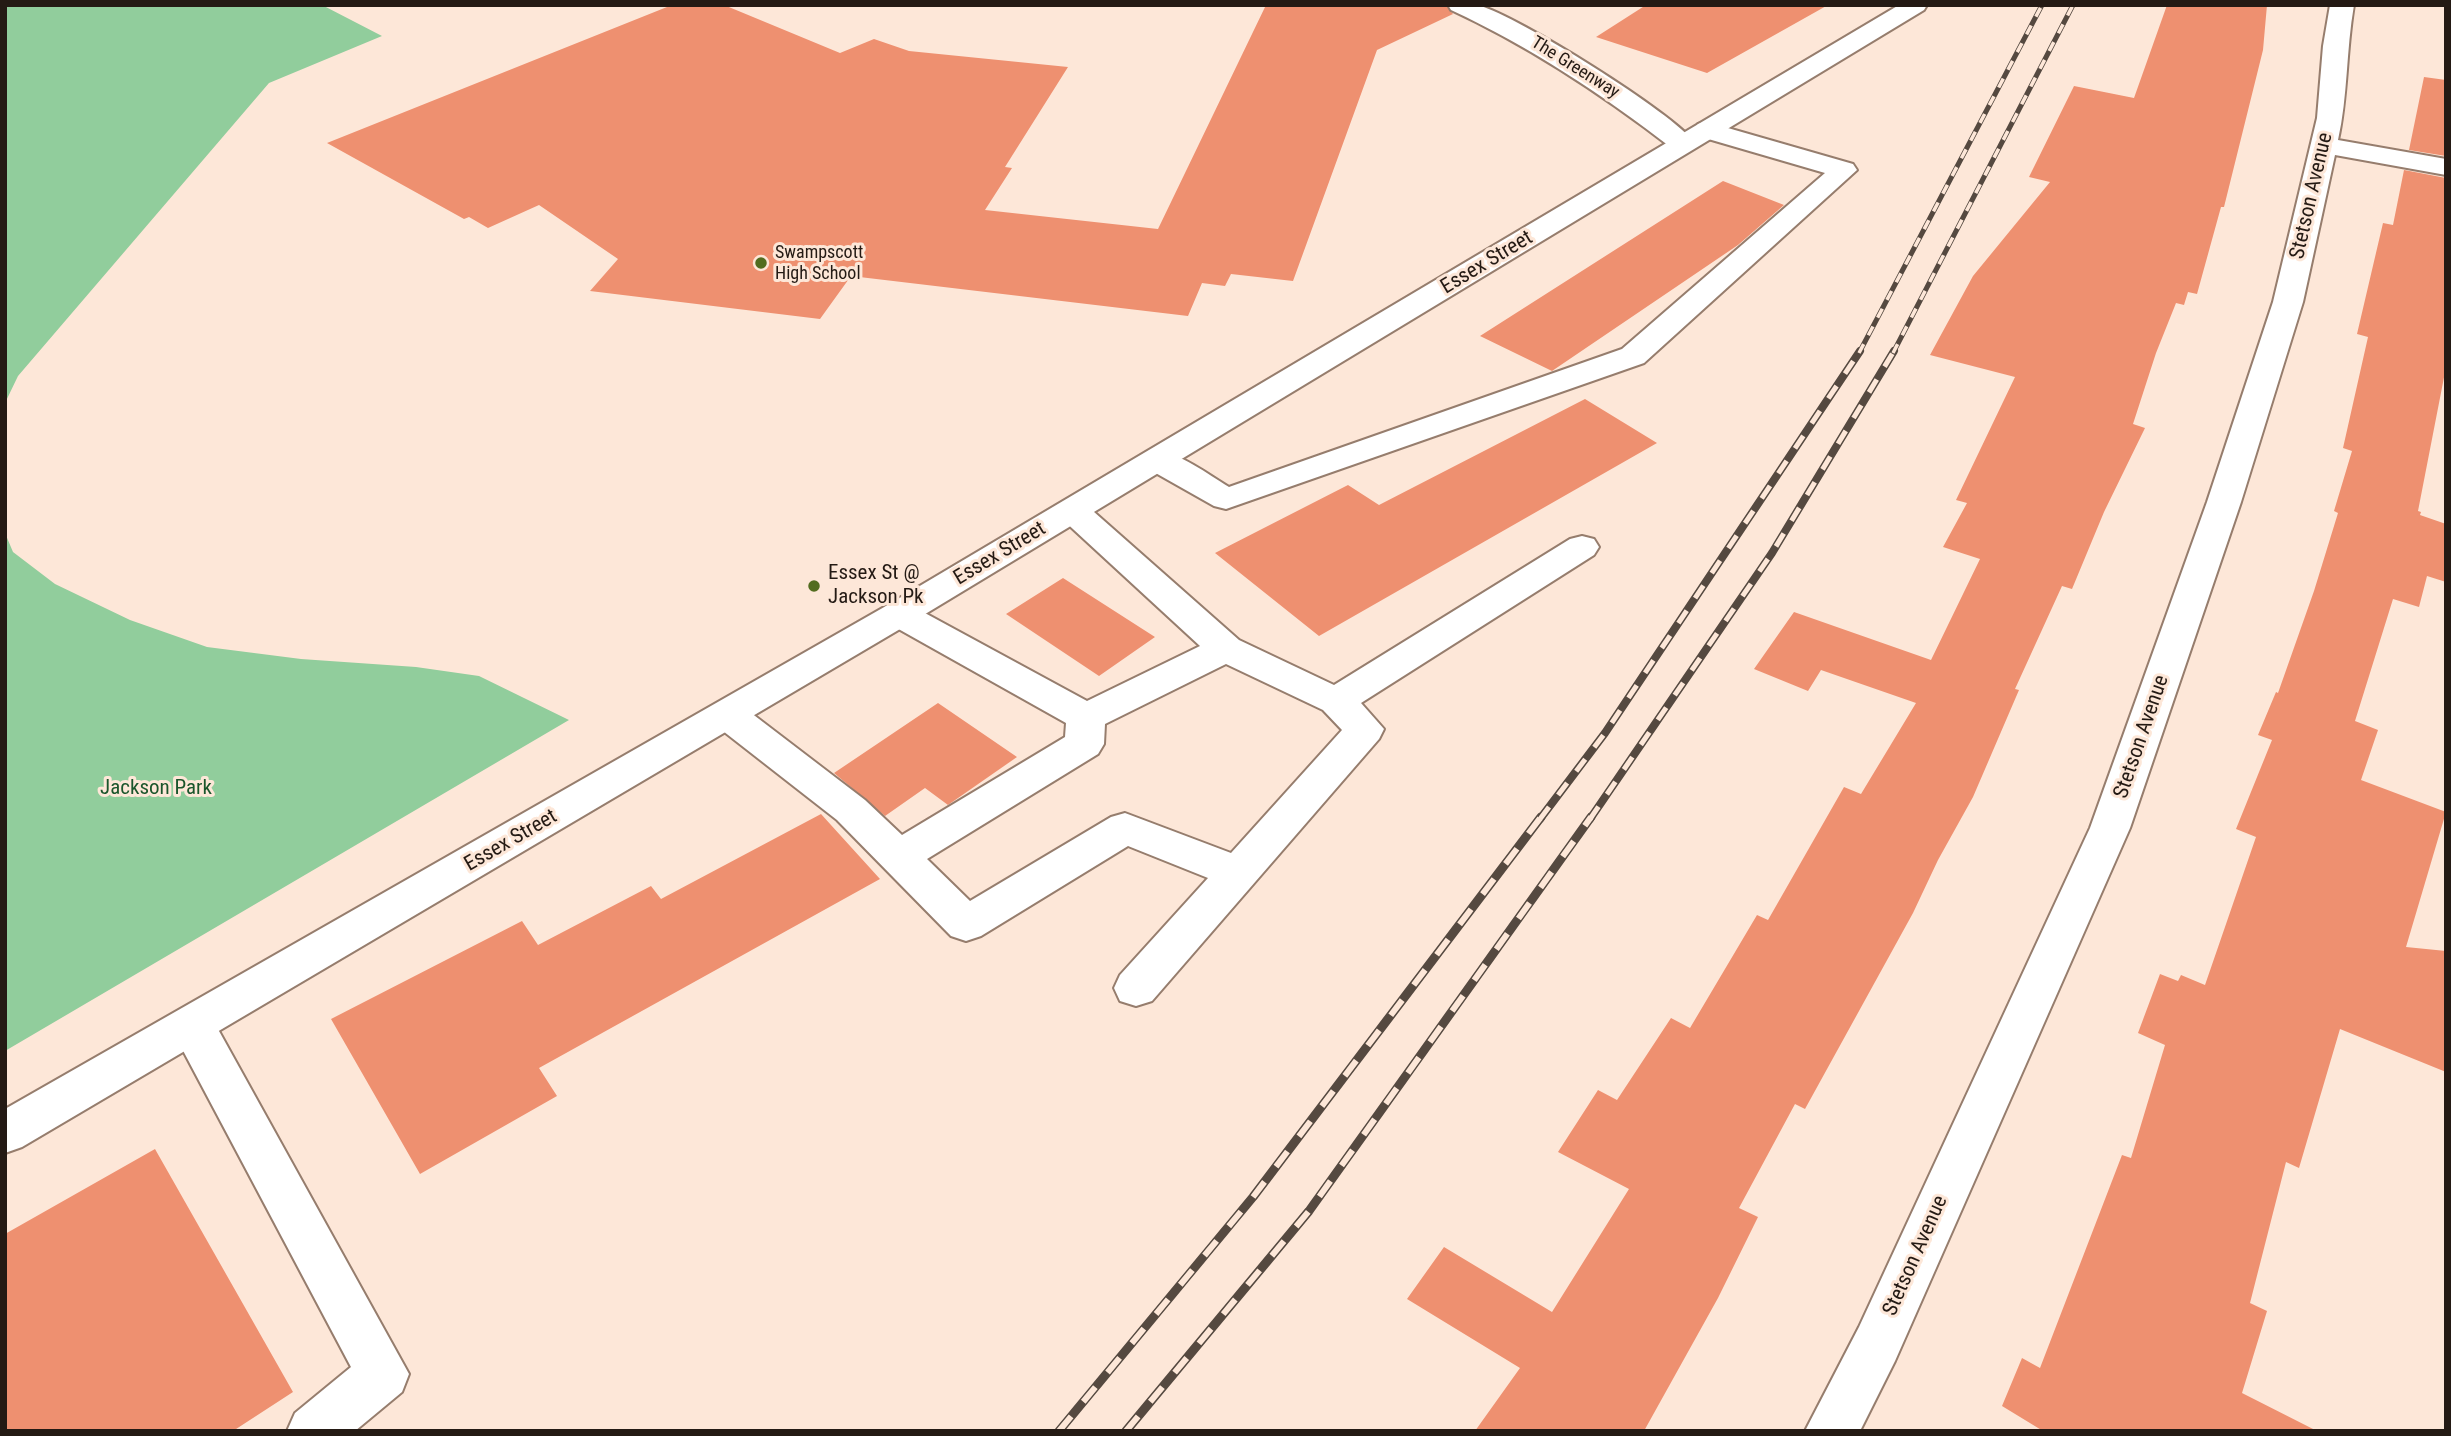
<!DOCTYPE html>
<html>
<head>
<meta charset="utf-8">
<style>
	body { margin:0 }
	#map { position:relative; width:2451px; height:1436px; overflow:hidden; background:#fde7d8; font-family:"Roboto Condensed",sans-serif }
	canvas { display:block }
	.frame { position:absolute; inset:0; border:7px solid #241a14; pointer-events:none }
</style>
</head>
<body>
<div id="map">
<canvas width="2451" height="1436"></canvas>
<div class="frame"></div>
</div>
<script>
const context = document.querySelector('canvas').getContext('2d');
context.lineJoin = 'round';
function paint(path, color) {
  context.fillStyle = color;
  context.fill(path, 'evenodd');
}
function strokePath(path, color, width, dash) {
  context.strokeStyle = color;
  context.lineWidth = width;
  context.lineCap = dash ? 'butt' : 'round';
  context.setLineDash(dash || []);
  context.stroke(path);
}
function label(font, color, halo, rows, align = 'center') {
  context.font = font + ' "Roboto Condensed",sans-serif';
  context.lineWidth = 6;
  context.setLineDash([]);
  context.textBaseline = 'middle';
  context.strokeStyle = halo;
  context.fillStyle = color;
  for (const [text, x, y, turn = 0] of rows) {
    context.save();
    context.translate(x, y);
    context.rotate((+turn || 0) * Math.PI / 180);
    context.textAlign = isNaN(turn) ? turn : align;
    if (halo) context.strokeText(text, 0, 0);
    context.fillText(text, 0, 0);
    context.restore();
  }
}
paint(new Path2D(`
	M 5,5 L 322,5 L 382,36 L 269,83 L 18,376 L 5,403 Z
	M 5,533 L 13,552 L 55,584 L 130,620 L 207,647 L 301,659 L 416,667 L 479,676 L 569,720 L 5,1051 Z`), '#91cd9c');
paint(new Path2D(`
	M 672,5 L 724,5 L 840,53 L 874,39 L 909,51 L 1068,67 L 1005,167 L 1012,168 L 985,210 L 1158,229 L 1266,5 L 1446,5 L 1453,14 L 1377,50 L 1293,281 L 1231,274 L 1225,286 L 1202,283 L 1188,316 L 851,276 L 820,319 L 590,291 L 618,259 L 539,205 L 488,228 L 469,217 L 464,219 L 327,143 Z
	M 1646,5 L 1828,5 L 1707,73 L 1596,37 Z
	M 2167,5 L 2267,5 L 2263,50 L 2224,207 L 2221,207 L 2197,294 L 2188,292 L 2184,305 L 2176,303 L 2156,353 L 2133,424 L 2145,428 L 2104,512 L 2072,589 L 2062,586 L 2015,689 L 2019,690 L 1973,797 L 1938,860 L 1913,913 L 1805,1109 L 1795,1104 L 1739,1208 L 1758,1217 L 1718,1298 L 1644,1431 L 1475,1431 L 1520,1368 L 1407,1299 L 1444,1247 L 1552,1312 L 1629,1189 L 1558,1152 L 1598,1090 L 1617,1100 L 1671,1018 L 1690,1028 L 1757,915 L 1768,920 L 1844,787 L 1861,794 L 1916,703 L 1821,670 L 1808,691 L 1754,669 L 1794,612 L 1931,660 L 1980,559 L 1943,547 L 1967,503 L 1956,500 L 2015,377 L 1930,355 L 1973,276 L 2050,182 L 2029,177 L 2074,86 L 2134,98 Z
	M 2424,77 L 2446,80 L 2446,156 L 2409,150 Z
	M 2404,170 L 2446,178 L 2446,367 L 2418,511 L 2421,512 L 2420,515 L 2446,524 L 2446,582 L 2427,576 L 2419,607 L 2393,599 L 2355,721 L 2378,730 L 2361,780 L 2446,812 L 2406,947 L 2446,951 L 2446,1072 L 2340,1029 L 2299,1168 L 2286,1162 L 2250,1303 L 2267,1311 L 2242,1393 L 2317,1431 L 2043,1431 L 2002,1406 L 2022,1358 L 2040,1368 L 2122,1155 L 2131,1158 L 2165,1045 L 2138,1033 L 2160,974 L 2178,981 L 2181,975 L 2205,985 L 2256,837 L 2236,829 L 2272,740 L 2258,735 L 2276,692 L 2278,693 L 2314,591 L 2338,513 L 2334,511 L 2352,451 L 2343,448 L 2368,337 L 2357,334 L 2383,223 L 2393,225 Z
	M 1723,181 L 1784,205 L 1738,245 L 1552,371 L 1480,336 Z
	M 1585,399 L 1657,443 L 1319,636 L 1215,553 L 1348,485 L 1379,505 Z
	M 1063,578 L 1155,637 L 1099,676 L 1006,614 Z
	M 938,703 L 1017,757 L 948,805 L 925,788 L 885,816 L 834,773 Z
	M 821,814 L 880,879 L 539,1068 L 557,1096 L 420,1174 L 331,1019 L 522,921 L 538,945 L 651,886 L 661,899 Z
	M 155,1149 L 293,1392 L 233,1431 L 5,1431 L 5,1234 Z`), '#ee9070');
const minor = new Path2D(`
	M 1448,5 C 1457,5 1470,3 1480,6 C 1516,15 1675,114 1695,143 L 1691,149 L 1682,151 L 1673,149 C 1603,95 1531,47 1451,10 Z
	M 2330,5 L 2354,5 C 2346,50 2348,96 2338,140 L 2446,159 L 2446,175 L 2335,155 L 2303,302 L 2241,502 L 2130,828 L 1895,1361 L 1860,1431 L 1805,1431 L 1859,1327 L 2090,828 L 2207,502 L 2273,302 L 2317,118 L 2323,46 Z
	M 1707,122 L 1853,164 L 1857,170 L 1644,363 L 1226,509 L 1214,506 L 1145,467 L 1141,460 L 1145,453 C 1173,446 1205,473 1229,487 L 1622,349 L 1825,173 L 1698,136 L 1694,130 L 1698,124 Z
	M 1073,501 L 1085,504 L 1239,640 L 1334,685 L 1570,539 L 1582,536 L 1594,539 L 1599,547 L 1594,555 L 1361,703 L 1384,729 L 1379,739 L 1152,1001 L 1136,1006 L 1120,1001 L 1114,988 L 1120,975 L 1208,878 L 1128,846 L 981,936 L 966,941 L 951,936 L 837,820 L 714,724 L 709,715 L 714,706 L 728,702 L 742,706 L 865,800 L 902,835 L 1065,737 L 1066,723 L 886,622 L 881,614 L 886,606 L 899,602 L 912,606 L 1087,701 L 1200,646 L 1061,518 L 1056,511 L 1061,504 ZM 1226,664 L 1323,710 L 1342,730 L 1231,853 L 1125,813 L 1111,817 L 970,901 L 927,859 L 1098,754 L 1104,744 L 1105,724 Z
	M 193,1008 L 209,1013 L 409,1374 L 402,1392 L 355,1431 L 287,1431 L 295,1413 L 351,1367 L 170,1026 L 177,1013 Z`);
const major = new Path2D(`
	M 1899,5 L 1927,5 L 1924,10 L 912,622 L 22,1147 L 5,1153 L 5,1109 L 886,606 Z`);
strokePath(minor, '#967d6d', 4);
strokePath(major, '#967d6d', 4);
paint(minor, '#fff');
paint(major, '#fff');
const railFar2 = new Path2D(`
	M 1859,353 L 2042,5
	M 1893,353 L 2073,5`);
const railFar1 = new Path2D(`
	M 1540,819 L 1605,733 L 1860,351
	M 1590,819 L 1772,553 L 1894,351`);
const rail = new Path2D(`
	M 1059,1431 L 1253,1197 L 1541,817
	M 1126,1431 L 1309,1211 L 1591,817`);
strokePath(railFar2, '#554940', 5);
strokePath(railFar1, '#554940', 8);
strokePath(rail, '#554940', 9);
strokePath(railFar2, '#fde7d8', 3.5, [10]);
strokePath(railFar1, '#fde7d8', 5, [15]);
strokePath(rail, '#fde7d8', 6, [19]);
for (const [x, y, r, color] of [
	[761,263,7,"#526c1f"],
	[814,586,7,"#526c1f"]
]) {
  const dot = new Path2D();
  dot.arc(x, y, r, 0, 2 * Math.PI);
  context.fillStyle = color;
  context.fill(dot);
  strokePath(dot, '#fde7d8', 2.5);
}
label('18px', '#241a14', '#fde7d8', [
	["The Greenway",1575,68,32]
]);
label('18px', '#241a14', '#fde7d8', [
	["Swampscott",775,253],
	["High School",775,274]
], 'left');
label('21px', '#241a14', '#fde7d8', [
	["Stetson Avenue",2312,196,-77],
	["Essex Street",1487,263,-31],
	["Essex Street",1000,554,-31],
	["Stetson Avenue",2142,737,-71],
	["Essex Street",511,841,-30],
	["Stetson Avenue",1916,1256,-66]
]);
label('21px', '#241a14', '#fde7d8', [
	["Essex St @",828,574],
	["Jackson Pk",828,598]
], 'left');
label('21px', '#1a552b', '#fde7d8', [
	["Jackson Park",156,789]
]);
</script>
</body>
</html>
